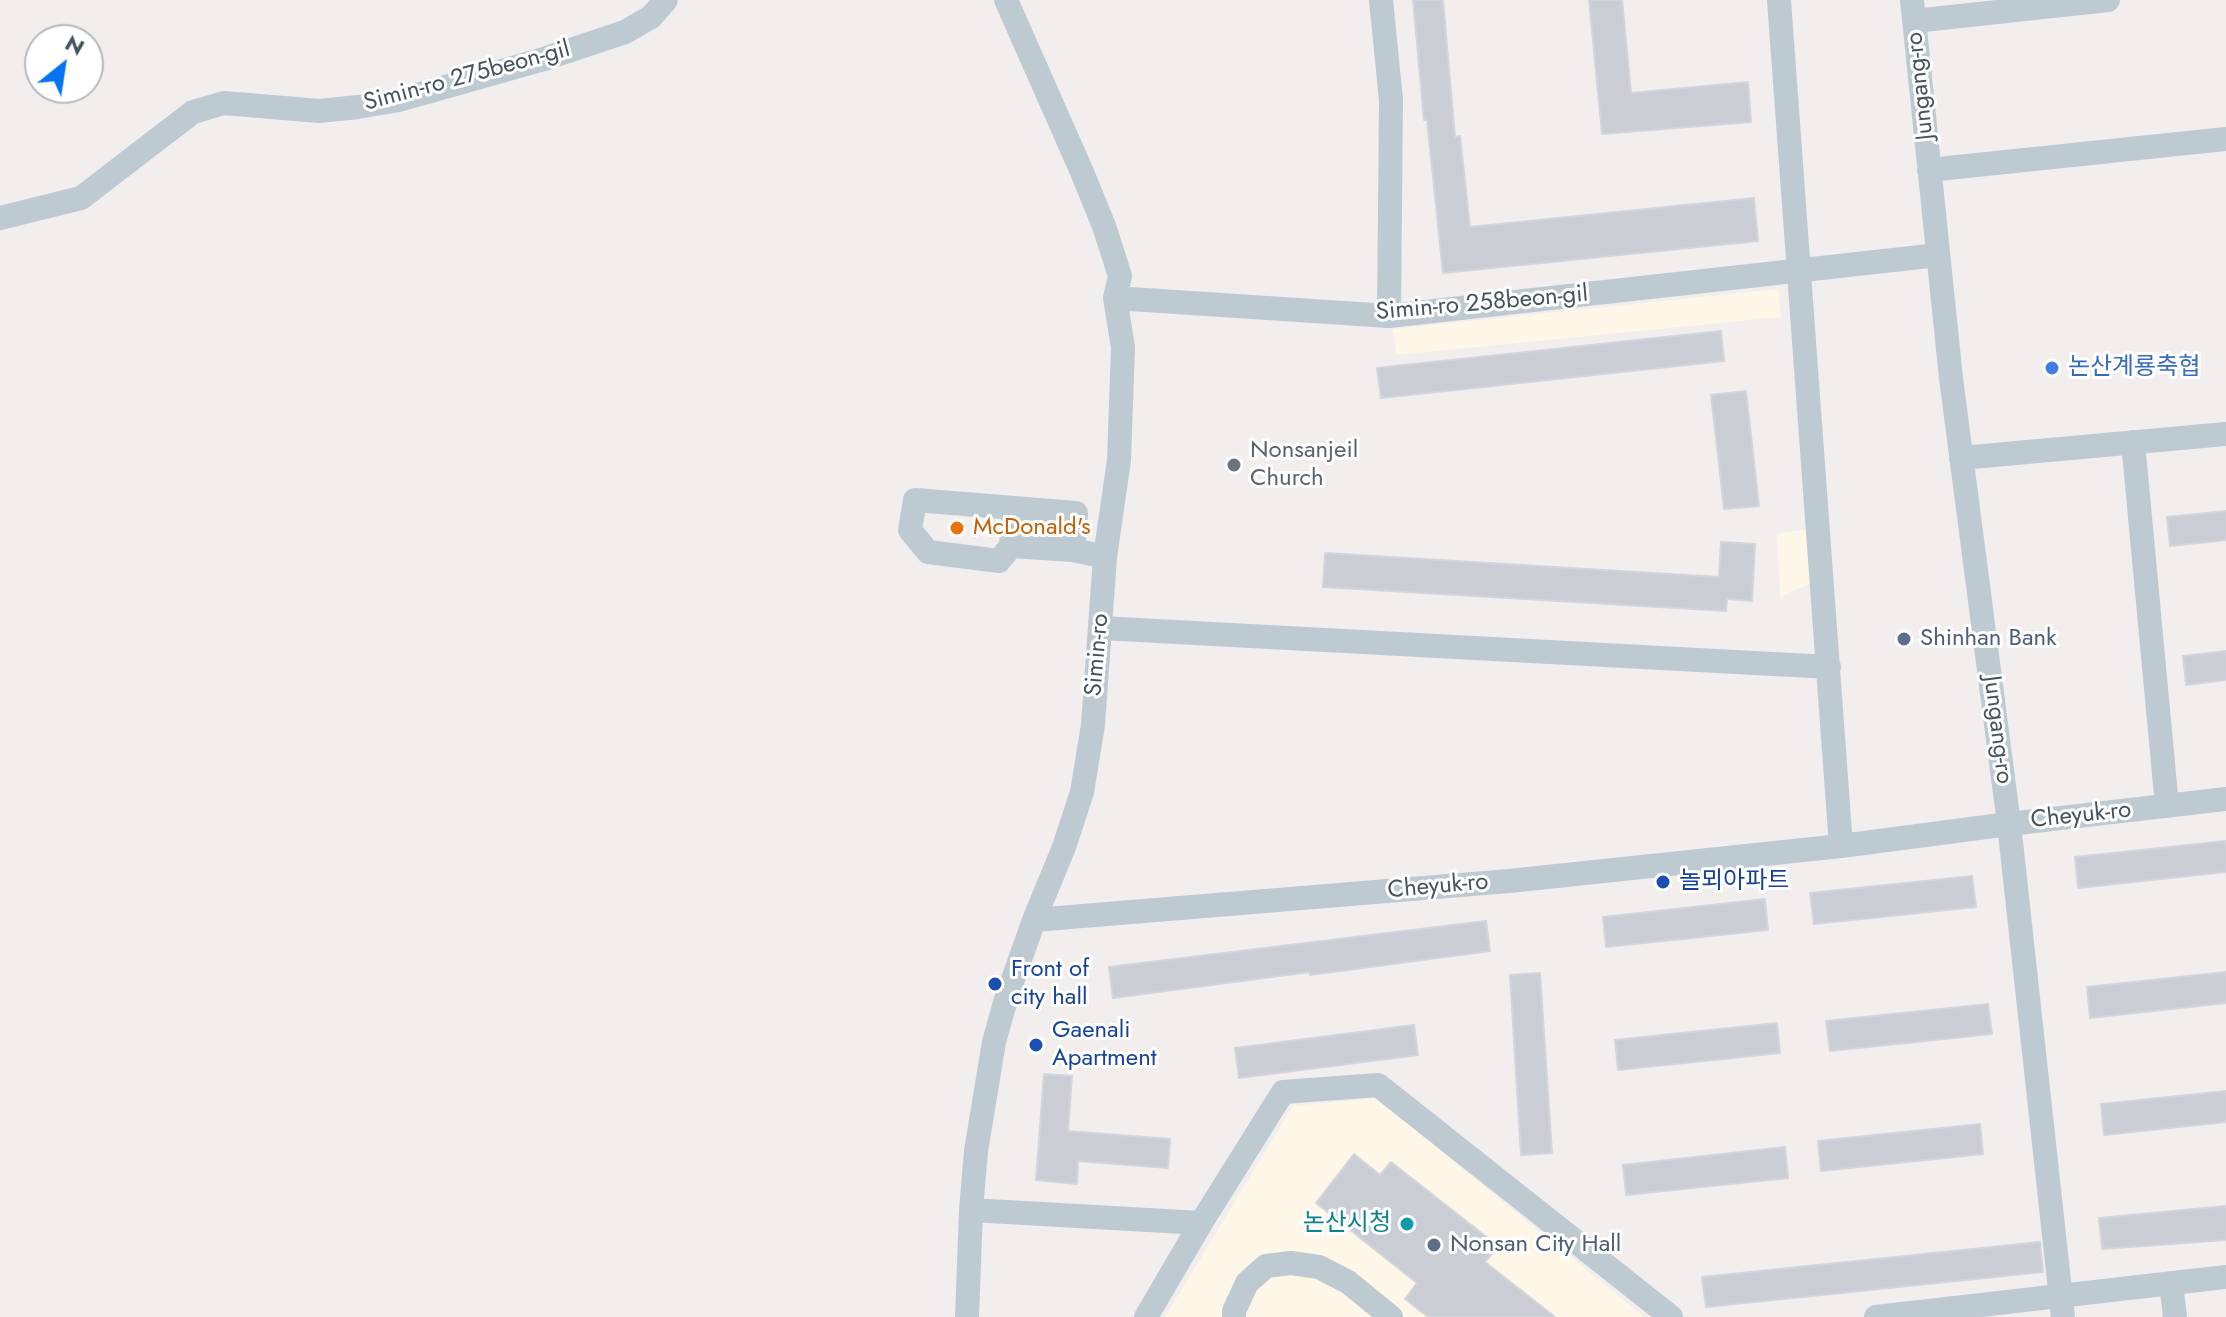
<!DOCTYPE html>
<html>
<head>
<meta charset="utf-8">
<style>
	body { margin:0 }
	#map { position:relative; width:2226px; height:1317px; overflow:hidden; background:#f2eeee; font-family:Jost,sans-serif }
	canvas { display:block }
	.north { position:absolute; left:24px; top:24px; width:80px; height:80px; box-sizing:border-box; background:#fff; border:2px solid #b5babf; border-radius:50%; rotate:30deg; font-size:22px; font-weight:700; line-height:32px; text-align:center; color:#45535e }
	.north::after { content:''; display:block; margin:auto; width:28px; height:36px; background:#0774f3; clip-path:polygon(50% 0,100% 100%,50% 72%,0 100%) }
</style>
</head>
<body>
<div id="map">
<canvas width="2226" height="1317"></canvas>
<div class="north">N</div>
</div>
<script>
const context = document.querySelector('canvas').getContext('2d');
context.lineJoin = 'round';
function paint(path, color) {
  context.fillStyle = color;
  context.fill(path, 'evenodd');
}
function strokePath(path, color, width, dash) {
  context.strokeStyle = color;
  context.lineWidth = width;
  context.lineCap = dash ? 'butt' : 'round';
  context.setLineDash(dash || []);
  context.stroke(path);
}
function label(font, color, halo, rows, align = 'center') {
  context.font = font + ' Jost,"Noto Sans KR",sans-serif';
  context.lineWidth = 6;
  context.setLineDash([]);
  context.textBaseline = 'middle';
  context.strokeStyle = halo;
  context.fillStyle = color;
  for (const [text, x, y, turn = 0] of rows) {
    context.save();
    context.translate(x, y);
    context.rotate((+turn || 0) * Math.PI / 180);
    context.textAlign = isNaN(turn) ? turn : align;
    if (halo) context.strokeText(text, 0, 0);
    context.fillText(text, 0, 0);
    context.restore();
  }
}
paint(new Path2D(`
	M 1778,289 L 1781,317 L 1396,355 L 1393,329 Z
	M 1809,529 L 1811,583 L 1780,597 L 1777,534 Z
	M 1376,1098 L 1644,1317 L 1165,1317 L 1293,1106 Z`), '#fef6e6');
const building = new Path2D(`
	M 1413,0 L 1443,0 L 1455,137 L 1460,136 L 1470,227 L 1754,198 L 1758,241 L 1443,273 L 1427,120 L 1424,120 Z
	M 1589,0 L 1622,0 L 1631,93 L 1748,82 L 1751,122 L 1602,134 Z
	M 1721,331 L 1724,361 L 1381,398 L 1377,368 Z
	M 1746,391 L 1759,506 L 1724,509 L 1711,395 Z
	M 2226,511 L 2226,540 L 2170,546 L 2167,517 Z
	M 1721,542 L 1755,544 L 1752,601 L 1727,599 L 1726,611 L 1323,587 L 1325,553 L 1719,577 Z
	M 2226,651 L 2226,680 L 2186,685 L 2183,656 Z
	M 2226,841 L 2226,872 L 2078,888 L 2075,857 Z
	M 1972,876 L 1976,907 L 1814,924 L 1810,893 Z
	M 1765,899 L 1768,930 L 1606,947 L 1603,917 Z
	M 1486,921 L 1490,951 L 1310,975 L 1310,972 L 1113,998 L 1109,967 Z
	M 2226,972 L 2226,1003 L 2090,1018 L 2087,987 Z
	M 1540,973 L 1552,1153 L 1521,1155 L 1510,975 Z
	M 1988,1004 L 1992,1034 L 1830,1051 L 1826,1021 Z
	M 1777,1023 L 1780,1053 L 1618,1070 L 1615,1040 Z
	M 1414,1025 L 1418,1055 L 1239,1078 L 1235,1048 Z
	M 1044,1074 L 1072,1076 L 1068,1131 L 1170,1139 L 1168,1168 L 1078,1161 L 1077,1184 L 1036,1180 Z
	M 2226,1091 L 2226,1122 L 2104,1135 L 2101,1104 Z
	M 1980,1124 L 1983,1154 L 1821,1171 L 1818,1141 Z
	M 1785,1147 L 1788,1178 L 1626,1195 L 1623,1165 Z
	M 1354,1154 L 1380,1175 L 1391,1162 L 1498,1246 L 1485,1262 L 1555,1317 L 1428,1317 L 1405,1299 L 1417,1283 L 1316,1203 Z
	M 2226,1206 L 2226,1240 L 2102,1249 L 2099,1218 Z
	M 2040,1242 L 2043,1272 L 1706,1307 L 1702,1277 Z`);
paint(building, '#caced4');
strokePath(building, '#d2d5db', 2);
strokePath(new Path2D(`
	M 1381,0 L 1391,100 L 1389,316
	M 1779,0 L 1841,846
	M 1912,0 L 1951,378 L 2009,824 L 2063,1317
	M 1914,21 L 2108,0
	M 1929,170 L 2226,139
	M 0,218 L 81,198 L 193,112 L 224,103 L 319,111 L 358,107 L 399,100 L 544,59 L 625,32 L 651,17 L 666,0
	M 1115,298 L 1389,316 L 1938,255
	M 2133,442 L 2167,806
	M 1961,458 L 2226,434
	M 1011,546 L 999,561 L 928,552 L 910,530 L 915,500 L 1014,508
	M 1073,550 L 1076,513 L 1014,508 L 1011,546 L 1073,550 L 1105,557
	M 1101,628 L 1829,667
	M 1034,920 L 1509,881 L 1841,846 L 2009,824 L 2226,799
	M 971,1210 L 1201,1223
	M 2171,1283 L 2175,1317
	M 967,1317 L 971,1210 L 976,1151 L 994,1042 L 1006,999 L 1034,920 L 1064,847 L 1082,792 L 1093,725 L 1105,557 L 1119,460 L 1123,347 L 1115,298 L 1120,276 L 1104,226 L 1082,172 L 1006,0
	M 1146,1317 L 1201,1223 L 1283,1092 L 1378,1085 L 1671,1317
	M 1234,1317 L 1234,1311 L 1247,1283 L 1266,1266 L 1291,1263 L 1319,1267 L 1348,1282 L 1391,1317
	M 1876,1317 L 2226,1277`), '#becad2', 24);
for (const [x, y, r, color] of [
	[2052,368,8,"#3f7fe0"],
	[1234,465,8,"#6b7280"],
	[957,528,8,"#e8710a"],
	[1904,639,8,"#5c6f8a"],
	[1663,882,8,"#1a4fb4"],
	[995,984,8,"#1a4fb4"],
	[1036,1045,8,"#1a4fb4"],
	[1407,1224,8,"#0f9aa8"],
	[1434,1245,8,"#5c6f8a"]
]) {
  const dot = new Path2D();
  dot.arc(x, y, r, 0, 2 * Math.PI);
  context.fillStyle = color;
  context.fill(dot);
  strokePath(dot, '#fff', 3);
}
label('24px', '#45535e', '#fff', [
	["Simin-ro 275beon-gil",467,77,-15],
	["Jungang-ro",1921,86,-96],
	["Simin-ro 258beon-gil",1482,304,-5],
	["Simin-ro",1098,655,-85],
	["Jungang-ro",1997,730,83],
	["Cheyuk-ro",2081,816,-6],
	["Cheyuk-ro",1438,887,-5]
]);
label('24px', '#366cbe', '#fff', [
	["논산계룡축협",2068,368]
], 'left');
label('24px', '#5b616d', '#fff', [
	["Nonsanjeil",1250,451],
	["Church",1250,479]
], 'left');
label('24px', '#c56008', '#fff', [
	["McDonald's",973,528]
], 'left');
label('24px', '#4e5e75', '#fff', [
	["Shinhan Bank",1920,639],
	["Nonsan City Hall",1450,1245]
], 'left');
label('24px', '#164399', '#fff', [
	["놀뫼아파트",1679,882],
	["Front of",1011,970],
	["city hall",1011,998],
	["Gaenali",1052,1031],
	["Apartment",1052,1059]
], 'left');
label('24px', '#0d838f', '#fff', [
	["논산시청",1391,1224]
], 'right');
</script>
</body>
</html>
